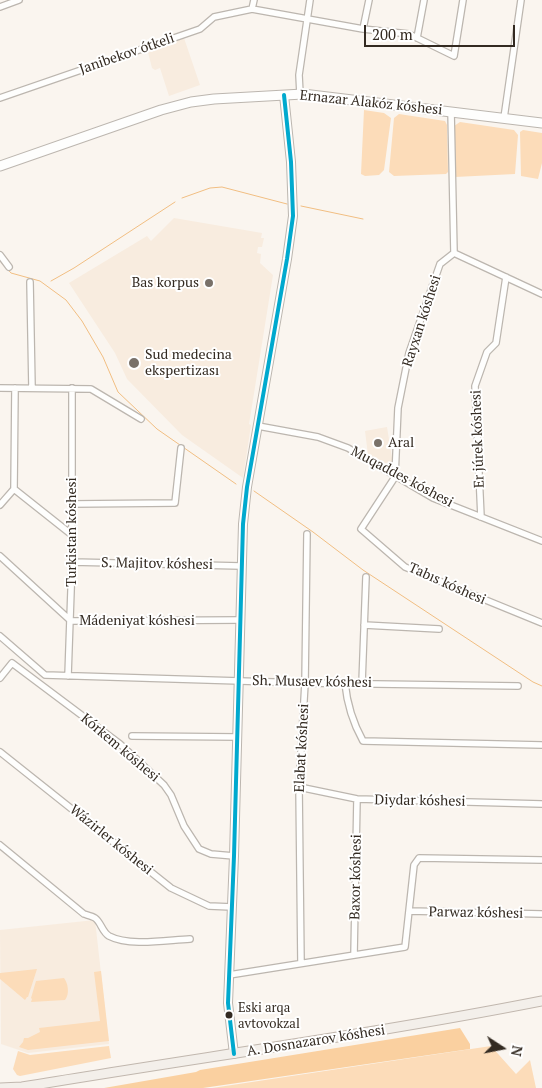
<!DOCTYPE html>
<html>
<head>
<meta charset="utf-8">
<style>
	body { margin:0 }
	#map { position:relative; width:542px; height:1088px; overflow:hidden; background:#faf5ef; font-family:"PT Serif",serif }
	canvas { display:block }
	.north { position:absolute; left:477px; top:1023px; width:50px; height:50px; -webkit-text-stroke:4px #fff; paint-order:stroke; rotate:101deg; font-size:14px; font-weight:700; line-height:20px; text-align:center; color:#332a21 }
	.north::after { content:''; display:block; margin:auto; width:18px; height:22px; background:#332a21; clip-path:polygon(50% 0,100% 100%,50% 72%,0 100%) }
	.scale { position:absolute; left:364px; top:25px; width:151px; height:22px; box-sizing:border-box; border:2px solid #332a21; border-top:0; padding-left:6px; font-size:15px; line-height:18px; white-space:nowrap; color:#332a21; -webkit-text-stroke:4px #fff; paint-order:stroke }
</style>
</head>
<body>
<div id="map">
<canvas width="542" height="1088"></canvas>
<div class="north">N</div>
<div class="scale">200 m</div>
</div>
<script>
const context = document.querySelector('canvas').getContext('2d');
context.lineJoin = 'round';
function paint(path, color) {
  context.fillStyle = color;
  context.fill(path, 'evenodd');
}
function strokePath(path, color, width, dash) {
  context.strokeStyle = color;
  context.lineWidth = width;
  context.lineCap = dash ? 'butt' : 'round';
  context.setLineDash(dash || []);
  context.stroke(path);
}
function label(font, color, halo, rows, align = 'center') {
  context.font = font + ' "PT Serif",serif';
  context.lineWidth = 4;
  context.setLineDash([]);
  context.textBaseline = 'middle';
  context.strokeStyle = halo;
  context.fillStyle = color;
  for (const [text, x, y, turn = 0] of rows) {
    context.save();
    context.translate(x, y);
    context.rotate((+turn || 0) * Math.PI / 180);
    context.textAlign = isNaN(turn) ? turn : align;
    if (halo) context.strokeText(text, 0, 0);
    context.fillText(text, 0, 0);
    context.restore();
  }
}
paint(new Path2D(`
	M 184,38 L 200,85 L 169,96 L 160,68 L 155,70 L 152,68 L 148,52 Z
	M 174,218 L 262,233 L 261,238 L 264,238 L 262,247 L 258,247 L 257,253 L 261,254 L 260,263 L 273,275 L 251,412 L 249,424 L 251,425 L 243,478 L 182,435 L 127,379 L 115,353 L 69,283 L 147,236 L 151,241 Z
	M 387,427 L 393,464 L 391,466 L 368,455 L 365,431 Z
	M 95,920 L 109,1044 L 28,1053 L 1,1044 L 0,930 Z`), '#f8ecdf');
paint(new Path2D(`
	M 364,110 L 384,113 L 391,118 L 384,170 L 379,175 L 365,176 L 361,174 Z
	M 399,114 L 445,121 L 447,125 L 448,172 L 446,174 L 394,176 L 389,172 L 394,118 Z
	M 460,122 L 514,130 L 518,135 L 515,174 L 455,177 L 454,126 Z
	M 523,130 L 542,133 L 542,163 L 538,179 L 521,176 L 520,132 Z
	M 37,969 L 28,997 L 27,997 L 25,1000 L 0,979 L 0,973 Z
	M 101,971 L 109,1041 L 28,1050 L 19,1047 L 23,1042 L 24,1038 L 28,1038 L 40,1032 L 39,1028 L 100,1021 L 94,972 Z
	M 64,978 C 68,983 70,994 65,1000 L 31,1002 L 32,999 L 31,998 L 36,981 Z
	M 109,1046 L 111,1058 L 20,1076 L 17,1075 L 13,1069 L 18,1051 L 30,1055 Z
	M 491,1046 L 516,1074 L 530,1060 L 536,1088 L 212,1088 Z`), '#fcdcb9');
paint(new Path2D(`
	M 460,1028 L 470,1044 L 470,1049 L 203,1088 L 104,1088 L 196,1072 L 200,1070 Z`), '#fad0a0');
strokePath(new Path2D(`
	M 182,198 L 210,188 L 222,187 L 287,204
	M 301,206 L 363,219
	M 0,261 L 11,273 L 40,281 L 66,300 L 82,321 L 103,357 L 118,392 L 157,429 L 236,484
	M 51,281 L 74,268 L 175,202
	M 254,491 L 313,532 L 363,570 L 533,682 L 542,686`), '#f1be82', 1);
const minor = new Path2D(`
	M 0,7 L 19,0
	M 252,9 L 254,0
	M 363,29 L 369,0
	M 417,38 L 424,0
	M 300,94 L 299,75 L 310,0
	M 0,98 L 200,29 L 214,17 L 252,9 L 363,29 L 409,34 L 454,56 L 463,0
	M 451,111 L 454,253 L 440,264 L 409,353 L 398,408 L 395,477 L 361,529 L 405,567 L 542,623
	M 504,118 L 521,0
	M 454,253 L 542,294
	M 0,255 L 9,267
	M 30,282 L 32,388
	M 0,388 L 91,389 L 141,419
	M 258,426 L 318,437 L 348,448 L 433,498 L 542,541
	M 14,489 L 72,535
	M 72,504 L 175,503 L 181,448
	M 0,505 L 14,489 L 15,388
	M 481,517 L 475,386 L 487,352 L 496,343 L 506,277
	M 0,556 L 71,621 L 240,620
	M 72,562 L 241,566
	M 364,625 L 439,629
	M 0,636 L 45,675 L 305,683 L 518,686
	M 68,676 L 72,562 L 72,388
	M 0,678 L 12,663 L 120,744 L 164,785 L 171,795 L 184,826 L 199,849 L 211,854 L 234,856
	M 345,683 C 347,704 353,723 363,741 L 542,745
	M 362,683 L 366,577
	M 132,736 L 237,737
	M 0,752 L 171,888 L 209,906 L 232,907
	M 299,787 L 357,799 L 542,804
	M 0,845 L 84,914 C 87,915 92,916 95,918 C 101,922 102,932 109,936 C 130,947 167,940 190,939
	M 409,911 L 542,914
	M 354,955 L 357,799
	M 301,963 L 299,787 L 305,683 L 307,534
	M 229,975 L 405,947 L 414,865 L 419,858 L 542,860`);
const tertiary = new Path2D(`
	M 234,1054 L 228,1003 L 234,856 L 243,524 L 247,487 L 287,259 L 293,216 L 291,162 L 284,95`);
const secondary = new Path2D(`
	M 0,166 L 161,110 L 191,102 L 214,99 L 303,94 L 542,123`);
const primary = new Path2D(`
	M 0,1088 L 22,1087 C 195,1058 369,1035 542,1001`);
strokePath(minor, '#bcb6af', 8);
strokePath(tertiary, '#bcb6af', 10);
strokePath(secondary, '#bcb6af', 11);
strokePath(primary, '#c1b7ae', 11);
strokePath(minor, '#fefefd', 5.5);
strokePath(tertiary, '#fefefd', 8);
strokePath(secondary, '#fefefd', 9);
strokePath(primary, '#f3efea', 9);
strokePath(new Path2D(`
	M 234,1054 L 228,1003 L 234,856 L 243,524 L 247,487 L 287,259 L 293,216 L 291,162 L 284,95`), '#00a9ce', 4);
for (const [x, y, r, color] of [
	[209,283,5,"#797169"],
	[134,363,6,"#797169"],
	[378,443,5,"#797169"],
	[229,1015,4.5,"#332a21"]
]) {
  const dot = new Path2D();
  dot.arc(x, y, r, 0, 2 * Math.PI);
  context.fillStyle = color;
  context.fill(dot);
  strokePath(dot, '#fff', 2);
}
label('13px', '#332a21', '#fff', [
	["Eski arqa",238,1008],
	["avtovokzal",238,1024]
], 'left');
label('14px', '#332a21', '#fff', [
	["Janibekov ótkeli",127,54,-19],
	["Ernazar Alakóz kóshesi",371,103,6],
	["Rayxan kóshesi",422,321,-72],
	["Er júrek kóshesi",478,439,-92],
	["Muqaddes kóshesi",402,477,28],
	["Turkistan kóshesi",72,532,-90],
	["S. Majitov kóshesi",157,564,1],
	["Tabıs kóshesi",447,584,24],
	["Mádeniyat kóshesi",137,621],
	["Sh. Musaev kóshesi",312,682,1],
	["Kórkem kóshesi",120,748,40],
	["Elabat kóshesi",302,748,-87],
	["Diydar kóshesi",420,801,1],
	["Wázirler kóshesi",111,840,39],
	["Baxor kóshesi",356,877,-89],
	["Parwaz kóshesi",476,913,1],
	["A. Dosnazarov kóshesi",316,1041,-9]
]);
label('14px', '#332a21', '#fff', [
	["Bas korpus",199,283,"right"],
	["Sud medecina",145,355],
	["ekspertizası",145,371],
	["Aral",388,443]
], 'left');
</script>
</body>
</html>
